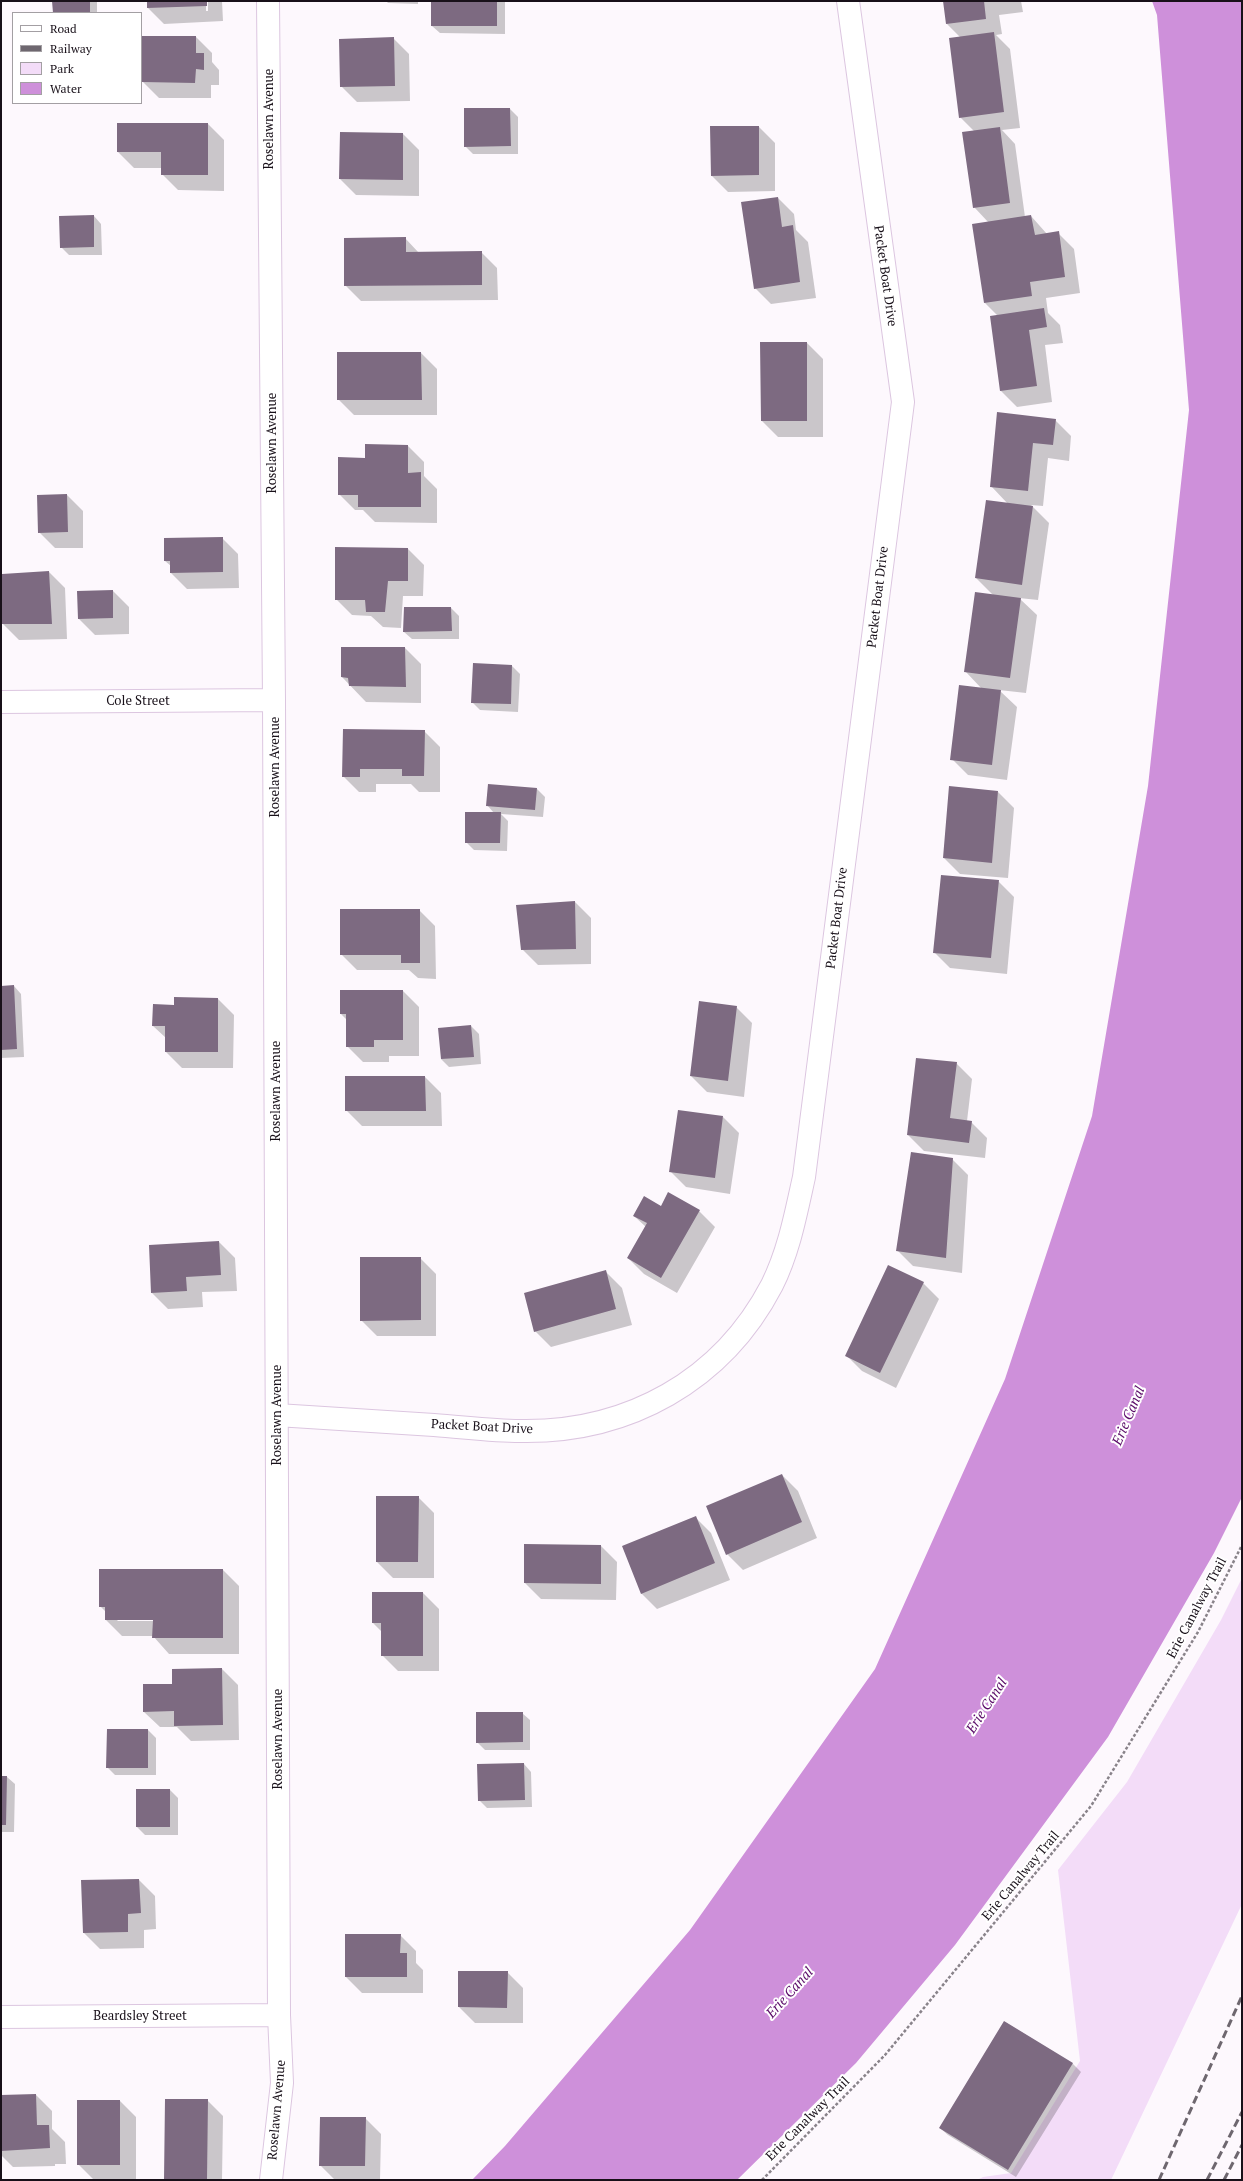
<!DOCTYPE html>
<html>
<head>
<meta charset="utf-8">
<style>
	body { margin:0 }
	#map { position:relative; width:1243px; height:2181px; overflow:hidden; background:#fdf8fd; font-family:"PT Serif",serif }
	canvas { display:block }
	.frame { position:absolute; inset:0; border:2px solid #181019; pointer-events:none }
	.legend { position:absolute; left:12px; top:12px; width:130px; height:92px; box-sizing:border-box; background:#fff; border:1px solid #a39fa3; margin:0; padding:5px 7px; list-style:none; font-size:12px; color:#181019 }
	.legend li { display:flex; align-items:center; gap:8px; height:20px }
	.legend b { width:20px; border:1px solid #a39fa3 }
</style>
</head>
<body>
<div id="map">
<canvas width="1243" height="2181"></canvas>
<div class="frame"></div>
<ul class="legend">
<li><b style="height:5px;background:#fff"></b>Road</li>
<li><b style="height:5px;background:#6e676f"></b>Railway</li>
<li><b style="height:11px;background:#f3dcf8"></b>Park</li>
<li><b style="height:11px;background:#ce90da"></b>Water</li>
</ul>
</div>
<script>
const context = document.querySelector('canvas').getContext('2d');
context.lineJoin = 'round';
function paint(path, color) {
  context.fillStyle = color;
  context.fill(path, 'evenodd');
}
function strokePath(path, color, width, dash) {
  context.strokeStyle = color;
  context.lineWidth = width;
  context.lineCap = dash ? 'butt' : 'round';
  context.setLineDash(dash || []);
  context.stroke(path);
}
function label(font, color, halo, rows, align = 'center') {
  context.font = font + ' "PT Serif",serif';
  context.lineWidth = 4;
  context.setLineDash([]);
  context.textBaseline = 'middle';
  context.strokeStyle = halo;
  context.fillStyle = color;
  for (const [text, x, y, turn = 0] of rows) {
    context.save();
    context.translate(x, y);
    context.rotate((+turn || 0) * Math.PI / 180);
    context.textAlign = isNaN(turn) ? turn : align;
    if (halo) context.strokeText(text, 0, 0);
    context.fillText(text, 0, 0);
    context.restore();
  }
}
paint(new Path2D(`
	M 1242,1578 L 1242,1904 L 1111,2180 L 977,2180 L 983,2177 L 1011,2173 L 1080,2061 L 1058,1870 L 1127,1782 L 1221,1620 Z`), '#f3dcf8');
paint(new Path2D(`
	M 1152,1 L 1242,1 L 1242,1497 L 1214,1553 L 1108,1737 L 955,1945 L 856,2063 L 737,2180 L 472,2180 L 505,2146 L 690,1930 L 875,1669 L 1005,1379 L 1092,1116 L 1148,786 L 1189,410 L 1157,15 Z`), '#ce90da');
paint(new Path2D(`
	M 53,1 L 97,1 L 97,13 L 54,13 Z
	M 148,1 L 206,1 L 206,11 L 208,11 L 208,1 L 222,1 L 223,21 L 164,24 L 148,8 Z
	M 386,1 L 418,1 L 418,4 L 388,3 Z
	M 432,1 L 505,1 L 505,34 L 440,33 L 432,26 Z
	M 944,1 L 1021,1 L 1023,12 L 999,15 L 1002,34 L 996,35 L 1010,49 L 1020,128 L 1002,130 L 1015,144 L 1025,217 L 1031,216 L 1047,234 L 1058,233 L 1074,249 L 1080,293 L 1046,298 L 1048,313 L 1060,325 L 1063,343 L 1045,345 L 1052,402 L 1017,407 L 1001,391 L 998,316 L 985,303 L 989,223 L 974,207 L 974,131 L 960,117 L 960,37 L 947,24 Z
	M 196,37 L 212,53 L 212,62 L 219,70 L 219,85 L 211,85 L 211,98 L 159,98 L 143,82 Z
	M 393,38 L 409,54 L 410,101 L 357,102 L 341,86 Z
	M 465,109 L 510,109 L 518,117 L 518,154 L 473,154 L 465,146 Z
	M 118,124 L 208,124 L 224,140 L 224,191 L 178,190 L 162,174 L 162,168 L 134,168 L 118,152 Z
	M 759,127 L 775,143 L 775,191 L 728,192 L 712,176 Z
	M 403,134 L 419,150 L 419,196 L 356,195 L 340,179 Z
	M 778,198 L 794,214 L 796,230 L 808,242 L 816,298 L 771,304 L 755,288 Z
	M 94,216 L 101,224 L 102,255 L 69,255 L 61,247 Z
	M 405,238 L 419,253 L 481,252 L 497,268 L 498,300 L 361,301 L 345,285 Z
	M 761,343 L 807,343 L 823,359 L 823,437 L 778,437 L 762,421 Z
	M 421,353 L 437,369 L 437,415 L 354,415 L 338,399 Z
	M 1055,420 L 1071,436 L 1069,461 L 1048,458 L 1043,506 L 1031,505 L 1049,523 L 1038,600 L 1019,598 L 1037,615 L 1026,693 L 999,690 L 1017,707 L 1007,780 L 968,775 L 952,759 L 982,689 L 965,671 L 994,596 L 976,578 L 1008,504 L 991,486 Z
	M 408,446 L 424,462 L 424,476 L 437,489 L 437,523 L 375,522 L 363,510 L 355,510 L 339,494 L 366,459 Z
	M 67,495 L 83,511 L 83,548 L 55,548 L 39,532 L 38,496 Z
	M 222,538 L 238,554 L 239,588 L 187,589 L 171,573 L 171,566 L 165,561 Z
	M 408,549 L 424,565 L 423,596 L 403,596 L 401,628 L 383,627 L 371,616 L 352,615 L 336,599 Z
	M 49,572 L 65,588 L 67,639 L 19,640 L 3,624 L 3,575 Z
	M 113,591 L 129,607 L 129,634 L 95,635 L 79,619 L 78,592 Z
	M 451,608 L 459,616 L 459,639 L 412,639 L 404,632 Z
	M 405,648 L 421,664 L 421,703 L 366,702 L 342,677 Z
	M 512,666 L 520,674 L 518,712 L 480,710 L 472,702 Z
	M 424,731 L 440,747 L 440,792 L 419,792 L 411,784 L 376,784 L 376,792 L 359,792 L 343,776 Z
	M 537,789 L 545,797 L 543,817 L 501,814 L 508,821 L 507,851 L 474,850 L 466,842 L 494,813 L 487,805 Z
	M 998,792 L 1014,808 L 1008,878 L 960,874 L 944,858 Z
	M 998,881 L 1014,897 L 1007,974 L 950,968 L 934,952 Z
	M 575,902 L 591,918 L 591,964 L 538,965 L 522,949 Z
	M 419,910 L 435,926 L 436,979 L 418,978 L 409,970 L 357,970 L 341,954 Z
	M 14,986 L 21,994 L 24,1057 L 1,1058 L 1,987 Z
	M 341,991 L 403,991 L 419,1007 L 419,1056 L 389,1056 L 389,1062 L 363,1062 L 347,1046 L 347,1020 L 341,1014 Z
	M 218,999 L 234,1015 L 233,1068 L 182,1068 L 166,1052 L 166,1038 L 153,1026 L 175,1006 Z
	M 736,1007 L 752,1023 L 744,1097 L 707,1092 L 691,1076 Z
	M 471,1026 L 479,1034 L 481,1064 L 449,1067 L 441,1059 Z
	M 917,1059 L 956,1063 L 972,1079 L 967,1121 L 971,1122 L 987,1138 L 985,1158 L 924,1151 L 908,1135 Z
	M 346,1077 L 425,1077 L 441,1093 L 442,1126 L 362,1126 L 346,1110 Z
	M 723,1117 L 739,1133 L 730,1194 L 686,1187 L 670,1171 Z
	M 952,1159 L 968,1175 L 962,1273 L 913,1266 L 897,1250 Z
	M 661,1207 L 699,1211 L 715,1227 L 677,1293 L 644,1274 L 628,1258 L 646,1227 L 634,1216 Z
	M 219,1242 L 235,1258 L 237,1291 L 202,1292 L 203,1307 L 168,1309 L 152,1293 Z
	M 420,1258 L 436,1274 L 436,1336 L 377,1336 L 361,1320 Z
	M 606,1272 L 622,1288 L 632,1325 L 551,1347 L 535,1331 Z
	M 923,1283 L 939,1299 L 896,1388 L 862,1371 L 846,1355 Z
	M 782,1475 L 798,1491 L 817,1538 L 743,1570 L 727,1554 Z
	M 418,1497 L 434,1513 L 434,1578 L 393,1578 L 377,1562 Z
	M 695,1517 L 711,1533 L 730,1580 L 657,1609 L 641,1593 Z
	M 525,1545 L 601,1546 L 617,1562 L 616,1600 L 541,1599 L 525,1583 Z
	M 100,1570 L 223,1570 L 239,1586 L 239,1654 L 169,1654 L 153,1636 L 122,1636 L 106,1620 L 106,1612 L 100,1606 ZM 116,1619 L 158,1619 L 158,1621 L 118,1621 Z
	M 423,1593 L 439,1609 L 439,1671 L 398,1671 L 382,1655 L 382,1632 L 373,1623 Z
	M 222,1669 L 238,1685 L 239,1740 L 191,1741 L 177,1727 L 160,1727 L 144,1712 L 173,1685 Z
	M 522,1713 L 530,1720 L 530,1750 L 485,1750 L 477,1742 Z
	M 148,1730 L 156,1738 L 156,1775 L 115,1775 L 107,1767 Z
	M 524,1764 L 531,1772 L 532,1807 L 487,1808 L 479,1800 Z
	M 1,1777 L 7,1777 L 15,1784 L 14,1832 L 1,1832 Z
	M 170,1790 L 178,1798 L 178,1835 L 145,1835 L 137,1827 Z
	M 139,1880 L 155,1896 L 156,1929 L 144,1930 L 144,1948 L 100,1949 L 84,1933 L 82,1881 Z
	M 346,1935 L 400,1935 L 416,1951 L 416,1963 L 423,1970 L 423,1993 L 362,1993 L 346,1977 Z
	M 507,1972 L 523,1988 L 523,2023 L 475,2023 L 459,2007 Z
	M 1005,2022 L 1073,2064 L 1081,2072 L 1016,2177 L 948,2135 L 940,2128 Z
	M 36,2095 L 52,2111 L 52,2129 L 65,2142 L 66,2164 L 55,2164 L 55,2166 L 13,2167 L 1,2155 L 1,2096 Z
	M 207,2100 L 223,2116 L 222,2180 L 165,2180 Z
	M 120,2101 L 136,2117 L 136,2180 L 94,2180 L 78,2164 Z
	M 365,2118 L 381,2134 L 380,2180 L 335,2180 L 320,2165 Z`), '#0003');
paint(new Path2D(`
	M 52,1 L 90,1 L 90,13 L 53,13 Z
	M 147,1 L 207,1 L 207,6 L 147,8 Z
	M 431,1 L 497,1 L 497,26 L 431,26 Z
	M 943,1 L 984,1 L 986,19 L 946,24 Z
	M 994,32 L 1004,112 L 959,118 L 949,38 Z
	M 142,36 L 196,36 L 196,53 L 204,53 L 204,70 L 196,69 L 195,83 L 142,82 Z
	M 394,37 L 395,86 L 340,87 L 339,39 Z
	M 464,108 L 510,108 L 511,146 L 464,147 Z
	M 117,123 L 208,123 L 208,175 L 161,175 L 161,152 L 117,152 Z
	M 710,126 L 759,126 L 759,175 L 711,176 Z
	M 1000,127 L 1010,203 L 973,208 L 962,132 Z
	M 340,132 L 403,133 L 403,180 L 339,179 Z
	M 778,197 L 782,227 L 793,225 L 800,282 L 754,289 L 741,202 Z
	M 94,215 L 94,247 L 60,248 L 59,216 Z
	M 1031,215 L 1035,235 L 1059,231 L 1065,277 L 1030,282 L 1032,296 L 984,303 L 972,224 Z
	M 406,237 L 406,252 L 482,251 L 482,285 L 344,286 L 344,238 Z
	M 1044,308 L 1047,327 L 1029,330 L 1037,386 L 1000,391 L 990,316 Z
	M 760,342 L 807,342 L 807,421 L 761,421 Z
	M 337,352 L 421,352 L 422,400 L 337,400 Z
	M 997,412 L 1056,419 L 1053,445 L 1033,443 L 1028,491 L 990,487 Z
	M 365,444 L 408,445 L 408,473 L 421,472 L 421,507 L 358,507 L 358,495 L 338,495 L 338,457 L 365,458 Z
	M 67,494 L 68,532 L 38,533 L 37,495 Z
	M 986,500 L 1033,506 L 1022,585 L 975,578 Z
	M 223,537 L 223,572 L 170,573 L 170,561 L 164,561 L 164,538 Z
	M 335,547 L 408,548 L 408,581 L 388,581 L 385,612 L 366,612 L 365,600 L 335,600 Z
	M 49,571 L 52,624 L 2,624 L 2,574 Z
	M 113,590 L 113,618 L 78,619 L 77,591 Z
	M 975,592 L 1021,598 L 1010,678 L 964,672 Z
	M 404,607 L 451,607 L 452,631 L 403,632 Z
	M 341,647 L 405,647 L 406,687 L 349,686 L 348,678 L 341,677 Z
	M 473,663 L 512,665 L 511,704 L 471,703 Z
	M 959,685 L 1001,690 L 992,765 L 950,760 Z
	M 343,729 L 425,730 L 424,776 L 402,776 L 402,769 L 360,769 L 360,777 L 342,777 Z
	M 488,784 L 537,788 L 535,810 L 486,806 Z
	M 949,786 L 998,791 L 992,863 L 943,858 Z
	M 465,812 L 501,812 L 500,843 L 465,843 Z
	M 941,875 L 999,880 L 991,958 L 933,953 Z
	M 575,901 L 576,949 L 521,950 L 516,905 Z
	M 340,909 L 420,909 L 420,963 L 401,963 L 401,955 L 340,955 Z
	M 14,985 L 17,1049 L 1,1050 L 1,986 Z
	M 340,990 L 403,990 L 403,1040 L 374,1040 L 374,1047 L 346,1047 L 346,1014 L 340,1014 Z
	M 174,997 L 218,998 L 218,1052 L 165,1052 L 165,1026 L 152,1026 L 153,1004 L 174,1005 Z
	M 699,1001 L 737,1006 L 728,1081 L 690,1076 Z
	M 471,1025 L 474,1057 L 441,1059 L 438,1028 Z
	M 916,1058 L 957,1062 L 950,1118 L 972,1121 L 969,1143 L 907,1135 Z
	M 345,1076 L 425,1076 L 426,1111 L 345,1111 Z
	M 678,1110 L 723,1116 L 715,1178 L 669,1172 Z
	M 911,1152 L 953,1158 L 946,1258 L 896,1251 Z
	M 668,1192 L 700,1210 L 661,1278 L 627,1258 L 647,1223 L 633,1216 L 644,1196 L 661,1206 Z
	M 219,1241 L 221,1275 L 186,1277 L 187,1291 L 151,1293 L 149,1245 Z
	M 360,1257 L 421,1257 L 421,1320 L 360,1321 Z
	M 888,1265 L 924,1282 L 880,1373 L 845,1356 Z
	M 606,1270 L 616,1309 L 534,1332 L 524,1293 Z
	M 782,1474 L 802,1522 L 726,1555 L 706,1506 Z
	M 376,1496 L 419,1496 L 418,1562 L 376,1562 Z
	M 696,1516 L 715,1563 L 641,1594 L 622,1546 Z
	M 524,1544 L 601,1545 L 601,1584 L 524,1583 Z
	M 99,1569 L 223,1569 L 223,1638 L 152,1638 L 153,1620 L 105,1620 L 105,1607 L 99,1607 Z
	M 372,1592 L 423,1592 L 423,1656 L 381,1656 L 381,1623 L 372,1623 Z
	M 222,1668 L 223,1725 L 174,1726 L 174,1711 L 143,1712 L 143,1684 L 172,1684 L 172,1669 Z
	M 476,1712 L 523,1712 L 523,1742 L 476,1743 Z
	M 107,1729 L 148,1729 L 148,1768 L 106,1768 Z
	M 524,1763 L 525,1800 L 478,1801 L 477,1764 Z
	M 1,1776 L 7,1776 L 6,1825 L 1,1825 Z
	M 136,1789 L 170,1789 L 170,1827 L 136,1827 Z
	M 139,1879 L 141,1913 L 128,1914 L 128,1932 L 83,1933 L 81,1880 Z
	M 345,1934 L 401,1934 L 400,1953 L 407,1953 L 407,1977 L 345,1977 Z
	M 458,1971 L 508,1971 L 507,2008 L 458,2007 Z
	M 1004,2021 L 1073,2063 L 1008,2170 L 939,2128 Z
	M 36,2094 L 37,2125 L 49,2125 L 50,2148 L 1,2151 L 1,2095 Z
	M 165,2099 L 208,2099 L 207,2180 L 164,2180 Z
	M 77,2100 L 120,2100 L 120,2165 L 77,2165 Z
	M 320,2117 L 366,2117 L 365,2166 L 319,2166 Z`), '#7d6a81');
const minor = new Path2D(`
	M 268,1 L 274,700 L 279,2015 L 282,2083 L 271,2180
	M 1,702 L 274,700
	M 277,1415 C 329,1418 382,1422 434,1425 C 463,1427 492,1431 520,1431 C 628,1433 722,1381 772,1285 C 789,1251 796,1213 804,1177 L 903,402 L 848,1
	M 1,2017 L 279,2015`);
strokePath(minor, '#dcc6e0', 24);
strokePath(new Path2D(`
	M 762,2180 L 885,2055 L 1091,1806 L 1198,1632 L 1242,1545`), '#89838a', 2.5, [3, 2]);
strokePath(minor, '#fff', 22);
strokePath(new Path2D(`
	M 1159,2180 L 1242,1996
	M 1207,2180 L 1242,2112
	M 1224,2180 L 1242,2145`), '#6e676f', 3, [8, 4]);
label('13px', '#181019', '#fff', [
	["Roselawn Avenue",269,119,-90],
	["Packet Boat Drive",885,276,82],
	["Roselawn Avenue",272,443,-90],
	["Packet Boat Drive",878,597,-83],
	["Cole Street",138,701],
	["Roselawn Avenue",275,767,-90],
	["Packet Boat Drive",837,918,-83],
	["Roselawn Avenue",276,1091,-90],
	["Roselawn Avenue",277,1415,-90],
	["Packet Boat Drive",482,1427,3],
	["Erie Canalway Trail",1197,1608,-62],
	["Roselawn Avenue",278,1739,-90],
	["Erie Canalway Trail",1021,1876,-50],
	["Beardsley Street",140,2016],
	["Roselawn Avenue",277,2110,-85],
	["Erie Canalway Trail",808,2119,-45]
]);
label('italic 14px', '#5a0b68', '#fff', [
	["Erie Canal",1129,1416,-67],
	["Erie Canal",987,1706,-57],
	["Erie Canal",790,1993,-48]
]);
</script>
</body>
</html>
